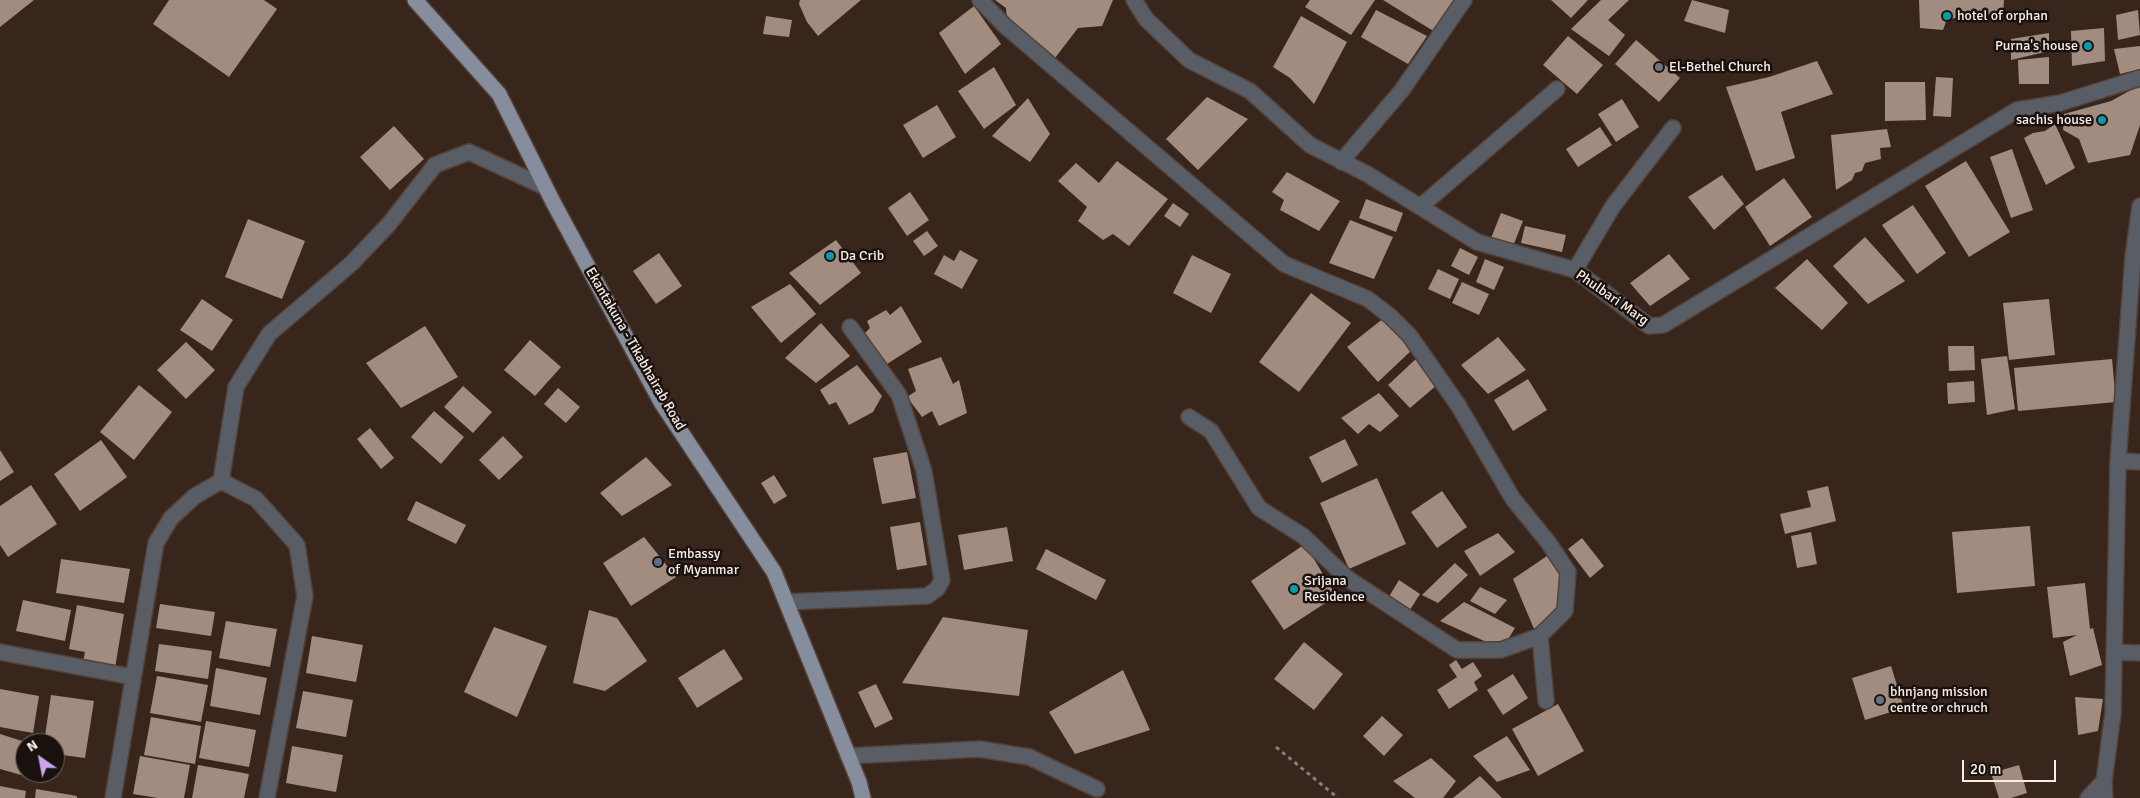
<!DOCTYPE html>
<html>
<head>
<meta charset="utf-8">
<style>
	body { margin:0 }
	#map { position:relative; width:2140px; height:798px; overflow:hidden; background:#38261d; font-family:Signika,sans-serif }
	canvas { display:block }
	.north { position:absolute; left:15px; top:733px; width:50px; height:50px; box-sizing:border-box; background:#19110d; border:1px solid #736964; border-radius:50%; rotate:327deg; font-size:14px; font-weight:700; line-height:20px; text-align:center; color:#faede7 }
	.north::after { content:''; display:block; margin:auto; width:18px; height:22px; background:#c7a6ef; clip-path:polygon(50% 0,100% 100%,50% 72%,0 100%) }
	.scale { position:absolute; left:1962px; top:760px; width:94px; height:22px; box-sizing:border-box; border:2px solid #faede7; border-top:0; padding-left:6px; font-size:15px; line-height:18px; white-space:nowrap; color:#faede7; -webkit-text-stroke:4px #19110d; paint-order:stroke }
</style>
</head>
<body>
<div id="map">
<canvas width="2140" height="798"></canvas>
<div class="north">N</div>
<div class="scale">20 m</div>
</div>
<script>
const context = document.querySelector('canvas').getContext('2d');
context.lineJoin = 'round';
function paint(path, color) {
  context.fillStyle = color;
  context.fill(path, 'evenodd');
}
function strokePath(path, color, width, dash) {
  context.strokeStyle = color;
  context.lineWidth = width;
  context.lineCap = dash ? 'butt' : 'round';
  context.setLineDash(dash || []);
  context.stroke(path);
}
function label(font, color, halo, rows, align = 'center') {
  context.font = font + ' Signika,sans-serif';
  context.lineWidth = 5;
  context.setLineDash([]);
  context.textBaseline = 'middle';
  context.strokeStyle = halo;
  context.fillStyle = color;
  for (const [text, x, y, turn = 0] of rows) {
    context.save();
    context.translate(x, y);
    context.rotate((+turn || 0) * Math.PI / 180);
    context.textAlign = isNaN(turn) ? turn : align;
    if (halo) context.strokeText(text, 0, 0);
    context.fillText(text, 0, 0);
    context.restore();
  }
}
paint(new Path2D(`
	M 0,0 L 34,0 L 0,27 Z
	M 169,0 L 264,0 L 277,9 L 229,77 L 153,24 Z
	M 800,0 L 861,0 L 818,36 L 807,22 L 799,4 Z
	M 995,0 L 1113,0 L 1102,26 L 1078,28 L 1055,58 L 1007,20 L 1006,8 Z
	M 1310,0 L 1375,0 L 1351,35 L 1305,7 Z
	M 1383,0 L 1455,0 L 1435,32 Z
	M 1551,0 L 1588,0 L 1571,18 Z
	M 1601,0 L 1629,0 L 1608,20 L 1625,35 L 1609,56 L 1571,29 Z
	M 1692,0 L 1729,10 L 1725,33 L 1684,21 Z
	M 1919,0 L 2004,0 L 2003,13 L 1947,19 L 1943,30 L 1920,28 Z
	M 974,6 L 1001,44 L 965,74 L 939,33 Z
	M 1376,10 L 1427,36 L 1408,64 L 1361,37 Z
	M 2138,10 L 2140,35 L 2118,40 L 2116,15 Z
	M 766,16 L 792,20 L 789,37 L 763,34 Z
	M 1301,16 L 1347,42 L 1314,104 L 1290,78 L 1273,67 Z
	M 2104,28 L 2105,61 L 2072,66 L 2071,31 Z
	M 2049,33 L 2049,51 L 2011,60 L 2011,39 Z
	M 1568,36 L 1603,65 L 1577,94 L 1543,65 Z
	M 1636,40 L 1680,78 L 1659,102 L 1615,64 Z
	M 2140,46 L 2140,69 L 2120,74 L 2114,49 Z
	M 2049,57 L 2049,84 L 2019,84 L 2018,60 Z
	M 1817,61 L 1833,94 L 1781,112 L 1795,158 L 1756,171 L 1726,87 L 1769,77 Z
	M 994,67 L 1016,105 L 984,129 L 958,91 Z
	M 1936,77 L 1953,78 L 1951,117 L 1933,116 Z
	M 1885,82 L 1925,82 L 1926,120 L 1885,121 Z
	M 2140,85 L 2140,125 L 2130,155 L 2088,163 L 2079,139 L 2063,130 L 2064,114 L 2111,101 Z
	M 1207,97 L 1248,119 L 1198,170 L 1166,139 Z
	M 1028,98 L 1050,134 L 1030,162 L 992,136 Z
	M 1622,99 L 1639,127 L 1616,142 L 1598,114 Z
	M 937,105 L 956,137 L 923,158 L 903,125 Z
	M 2055,124 L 2075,168 L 2046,185 L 2024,138 L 2033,133 L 2045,131 Z
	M 394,126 L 424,159 L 390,190 L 360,157 Z
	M 1600,127 L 1612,145 L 1578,167 L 1566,149 Z
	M 1887,129 L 1891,147 L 1880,148 L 1881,159 L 1865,163 L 1862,171 L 1855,173 L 1852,180 L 1836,190 L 1831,135 Z
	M 2012,149 L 2033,210 L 2011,218 L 1990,157 Z
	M 1117,161 L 1168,199 L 1129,246 L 1113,234 L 1103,240 L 1078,221 L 1087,207 L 1058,181 L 1076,163 L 1099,183 Z
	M 1966,161 L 2010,232 L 1969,257 L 1925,186 Z
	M 1287,172 L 1340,201 L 1319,231 L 1280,210 L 1284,200 L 1272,192 Z
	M 1722,175 L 1744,204 L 1714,230 L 1688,197 Z
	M 1784,178 L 1812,217 L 1770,246 L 1745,207 Z
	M 910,192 L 929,220 L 907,236 L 888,208 Z
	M 1366,199 L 1403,213 L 1396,232 L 1359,218 Z
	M 1173,203 L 1189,214 L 1180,227 L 1164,216 Z
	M 1913,205 L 1946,253 L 1917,274 L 1882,225 Z
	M 1501,213 L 1523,221 L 1513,246 L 1491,238 Z
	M 248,219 L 305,241 L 282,299 L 225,277 Z
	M 1350,220 L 1393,237 L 1374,279 L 1329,263 Z
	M 1525,226 L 1566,235 L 1562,252 L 1521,243 Z
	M 927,231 L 938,246 L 924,256 L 913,241 Z
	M 1865,237 L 1905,281 L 1868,304 L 1833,266 Z
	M 836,240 L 861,273 L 820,305 L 789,273 Z
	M 1460,248 L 1478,257 L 1469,275 L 1451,266 Z
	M 960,250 L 978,260 L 962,289 L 934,274 L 944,255 L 954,261 Z
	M 659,253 L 682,286 L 656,304 L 633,271 Z
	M 1669,254 L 1690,279 L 1650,306 L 1630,283 Z
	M 1192,255 L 1231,274 L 1211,313 L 1173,293 Z
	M 1485,259 L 1504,267 L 1494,290 L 1476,282 Z
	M 1807,259 L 1848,303 L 1822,330 L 1775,288 Z
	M 1438,269 L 1459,279 L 1450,299 L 1428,289 Z
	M 1462,282 L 1489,294 L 1479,315 L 1452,303 Z
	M 790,284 L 816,314 L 781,343 L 751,307 Z
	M 1311,293 L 1351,323 L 1299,392 L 1259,362 Z
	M 202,299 L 233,320 L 212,351 L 180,330 Z
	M 2049,299 L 2055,355 L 2009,360 L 2003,303 Z
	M 901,306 L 922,342 L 882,367 L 862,336 L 870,328 L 867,321 L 886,310 L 890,315 Z
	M 1384,318 L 1414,348 L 1378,382 L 1347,347 Z
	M 821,323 L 850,356 L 816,383 L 785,358 Z
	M 425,326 L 458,377 L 401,408 L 366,363 Z
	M 1498,337 L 1526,370 L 1488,394 L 1461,365 Z
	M 530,340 L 561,367 L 535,396 L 504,370 Z
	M 186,342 L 215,370 L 186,399 L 157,370 Z
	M 1948,346 L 1974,346 L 1975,370 L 1949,371 Z
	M 2007,356 L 2015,409 L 1987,415 L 1981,359 Z
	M 941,357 L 953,384 L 959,380 L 967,413 L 939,426 L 932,411 L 922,417 L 907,397 L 916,391 L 908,369 Z
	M 1418,357 L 1437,385 L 1410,408 L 1388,385 Z
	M 2112,359 L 2116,402 L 2018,411 L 2014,368 Z
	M 857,365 L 882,396 L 873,412 L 849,425 L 836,402 L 829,405 L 820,390 Z
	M 1528,379 L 1547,410 L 1513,431 L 1494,400 Z
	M 1974,381 L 1975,402 L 1948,404 L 1947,383 Z
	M 139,385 L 172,412 L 134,460 L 100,432 Z
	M 463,386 L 492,412 L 473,433 L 444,407 Z
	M 558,388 L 580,407 L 566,423 L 544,404 Z
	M 1379,393 L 1399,416 L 1380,432 L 1369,424 L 1358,434 L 1341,418 Z
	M 434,411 L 464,437 L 441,464 L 411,437 Z
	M 370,428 L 394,458 L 381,469 L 357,439 Z
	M 503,436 L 523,457 L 499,480 L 479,460 Z
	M 1345,439 L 1358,465 L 1322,483 L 1309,457 Z
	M 101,440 L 127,477 L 80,511 L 54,474 Z
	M 0,450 L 14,472 L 0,481 Z
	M 907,452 L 916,498 L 882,504 L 873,458 Z
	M 646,457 L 672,485 L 622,516 L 600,493 Z
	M 774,475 L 787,496 L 774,504 L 761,483 Z
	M 1377,478 L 1406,544 L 1349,569 L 1320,503 Z
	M 31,485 L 57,524 L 8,557 L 0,545 L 0,506 Z
	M 1828,486 L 1836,521 L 1785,534 L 1780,514 L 1811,507 L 1807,491 Z
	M 1442,491 L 1467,527 L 1437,548 L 1411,512 Z
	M 416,501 L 466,525 L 456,544 L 407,520 Z
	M 920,522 L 927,565 L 897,570 L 890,527 Z
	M 2030,526 L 2035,586 L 1957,593 L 1952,532 Z
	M 1007,527 L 1013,561 L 964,570 L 958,535 Z
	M 1811,532 L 1817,564 L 1797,568 L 1791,536 Z
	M 1498,533 L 1515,552 L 1480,576 L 1464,551 Z
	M 644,537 L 676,577 L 631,606 L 603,563 Z
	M 1582,538 L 1604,566 L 1590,578 L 1568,549 Z
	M 1305,544 L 1336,596 L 1284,630 L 1251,581 Z
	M 1046,549 L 1106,580 L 1096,600 L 1036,569 Z
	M 1550,554 L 1560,571 L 1564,602 L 1534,629 L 1513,579 Z
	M 61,559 L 130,569 L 124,603 L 56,593 Z
	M 1455,563 L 1468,575 L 1438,603 L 1422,595 Z
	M 1399,580 L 1420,594 L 1408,613 L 1387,600 Z
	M 2085,583 L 2090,629 L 2093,628 L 2102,665 L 2070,676 L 2063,642 L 2077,635 L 2053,638 L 2047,587 Z
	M 1480,587 L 1507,600 L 1495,614 L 1470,601 Z
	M 23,600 L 71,610 L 65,641 L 16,631 Z
	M 1464,602 L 1515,628 L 1502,649 L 1440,621 Z
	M 160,604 L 215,612 L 211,636 L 156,628 Z
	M 77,605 L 124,614 L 115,668 L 83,662 L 85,652 L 69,649 Z
	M 589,610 L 617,618 L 647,661 L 605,691 L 573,683 Z
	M 943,617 L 1028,630 L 1019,696 L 902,683 Z
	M 226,621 L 277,629 L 270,667 L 219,658 Z
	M 494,627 L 547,646 L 517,717 L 464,692 Z
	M 312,636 L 363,645 L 356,682 L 306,673 Z
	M 1304,642 L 1343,674 L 1314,710 L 1274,679 Z
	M 159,644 L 212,651 L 208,679 L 155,671 Z
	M 724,649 L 743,679 L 697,708 L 678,678 Z
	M 1456,660 L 1462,669 L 1473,662 L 1482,676 L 1474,682 L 1478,690 L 1449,709 L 1437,690 L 1457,677 L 1449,665 Z
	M 1891,666 L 1904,708 L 1865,720 L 1852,678 Z
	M 216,668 L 267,678 L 260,715 L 210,706 Z
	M 1123,670 L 1150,730 L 1075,754 L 1049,712 Z
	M 1513,674 L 1528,698 L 1503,715 L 1487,690 Z
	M 157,676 L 208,685 L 201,722 L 150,713 Z
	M 876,684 L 893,719 L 875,728 L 858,692 Z
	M 0,689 L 39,696 L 33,733 L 0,727 Z
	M 303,691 L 353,700 L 346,737 L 296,728 Z
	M 51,695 L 94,701 L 85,758 L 55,754 L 55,743 L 44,743 Z
	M 2075,697 L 2103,699 L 2098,731 L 2078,735 Z
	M 1558,704 L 1584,751 L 1538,776 L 1512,729 Z
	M 1382,716 L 1403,735 L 1384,756 L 1363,736 Z
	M 151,717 L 201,726 L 195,764 L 144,755 Z
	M 206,721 L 256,730 L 249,767 L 199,758 Z
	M 0,734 L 25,742 L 25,776 L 0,769 Z
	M 1507,736 L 1530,770 L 1497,782 L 1473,756 Z
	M 292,746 L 343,755 L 336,792 L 286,783 Z
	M 140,756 L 190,765 L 184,798 L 158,798 L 133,794 Z
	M 1431,758 L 1456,781 L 1443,798 L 1415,798 L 1393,781 Z
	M 198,765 L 249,774 L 244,798 L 192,798 Z
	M 2019,765 L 2027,793 L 2011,798 L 1999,798 L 1991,773 Z
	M 1480,776 L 1502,798 L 1453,798 Z
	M 0,786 L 26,791 L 25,798 L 0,798 Z
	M 36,789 L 77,796 L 77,798 L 35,798 Z`), '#a28c80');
const minor = new Path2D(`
	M 980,0 L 1004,25 L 1284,264 L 1368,299 L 1390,316 L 1410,336 L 1458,405 L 1513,499 L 1548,542 L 1568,572 L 1565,611 L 1540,636 L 1546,701
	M 1134,0 L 1146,19 L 1189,60 L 1250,91 L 1310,145 L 1367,174 L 1477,242 L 1575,270 L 1649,326 L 1663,325 L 2017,110 L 2060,103 L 2140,78
	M 1341,162 L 1402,90 L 1464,0
	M 1420,207 L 1557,89
	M 1575,270 L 1613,206 L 1673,128
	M 1189,417 L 1211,431 L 1259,508 L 1303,536 L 1347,578 L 1457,650 L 1501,650 L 1540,636
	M 2118,461 L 2140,462
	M 221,481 L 256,499 L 297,545 L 305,596 L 267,798
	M 786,602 L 927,596 L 937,589 L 942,580 L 924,471 L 899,395 L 850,327
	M 0,652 L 133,677
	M 2114,652 L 2140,653
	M 848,756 L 979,749 L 1029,757 L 1097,789
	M 113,798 L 156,543 L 171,518 L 195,496 L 221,481 L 236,387 L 269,334 L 352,263 L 389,224 L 435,165 L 469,152 L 545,187
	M 2088,798 L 2104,781
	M 2105,798 L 2104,781 L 2113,713 L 2118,461 L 2133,257 L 2140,206`);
const major = new Path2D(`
	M 415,0 L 499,94 L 553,202 L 661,402 L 774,572 L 859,782 L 863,798`);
strokePath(minor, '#534239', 18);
strokePath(major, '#534239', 18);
strokePath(new Path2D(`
	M 1276,747 L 1338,798`), '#8d7d76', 3, [4, 4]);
strokePath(minor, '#595d65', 15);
strokePath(major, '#868e9e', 15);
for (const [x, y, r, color] of [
	[1947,16,5,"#0f9aa8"],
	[2088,46,5,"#0f9aa8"],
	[1659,67,5,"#6b7280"],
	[2102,120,5,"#0f9aa8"],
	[830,256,5,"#0f9aa8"],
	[658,562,5,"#5c6f8a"],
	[1294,589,5,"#0f9aa8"],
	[1880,700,5,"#6b7280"]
]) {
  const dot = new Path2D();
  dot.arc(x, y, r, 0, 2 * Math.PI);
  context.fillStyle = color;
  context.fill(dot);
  strokePath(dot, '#19110d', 2);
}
label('14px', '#faede7', '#19110d', [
	["hotel of orphan",1957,16],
	["Purna's house",2078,46,"right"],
	["El-Bethel Church",1669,67],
	["sachis house",2092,120,"right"],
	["Da Crib",840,256],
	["Embassy",668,554],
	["of Myanmar",668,570],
	["Srijana",1304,581],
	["Residence",1304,597],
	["bhnjang mission",1890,692],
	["centre or chruch",1890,708]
], 'left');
label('14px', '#faede7', '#19110d', [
	["Phulbari Marg",1612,298,35],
	["Ekantakuna - Tikabhairab Road",635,349,60]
]);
</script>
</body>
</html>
